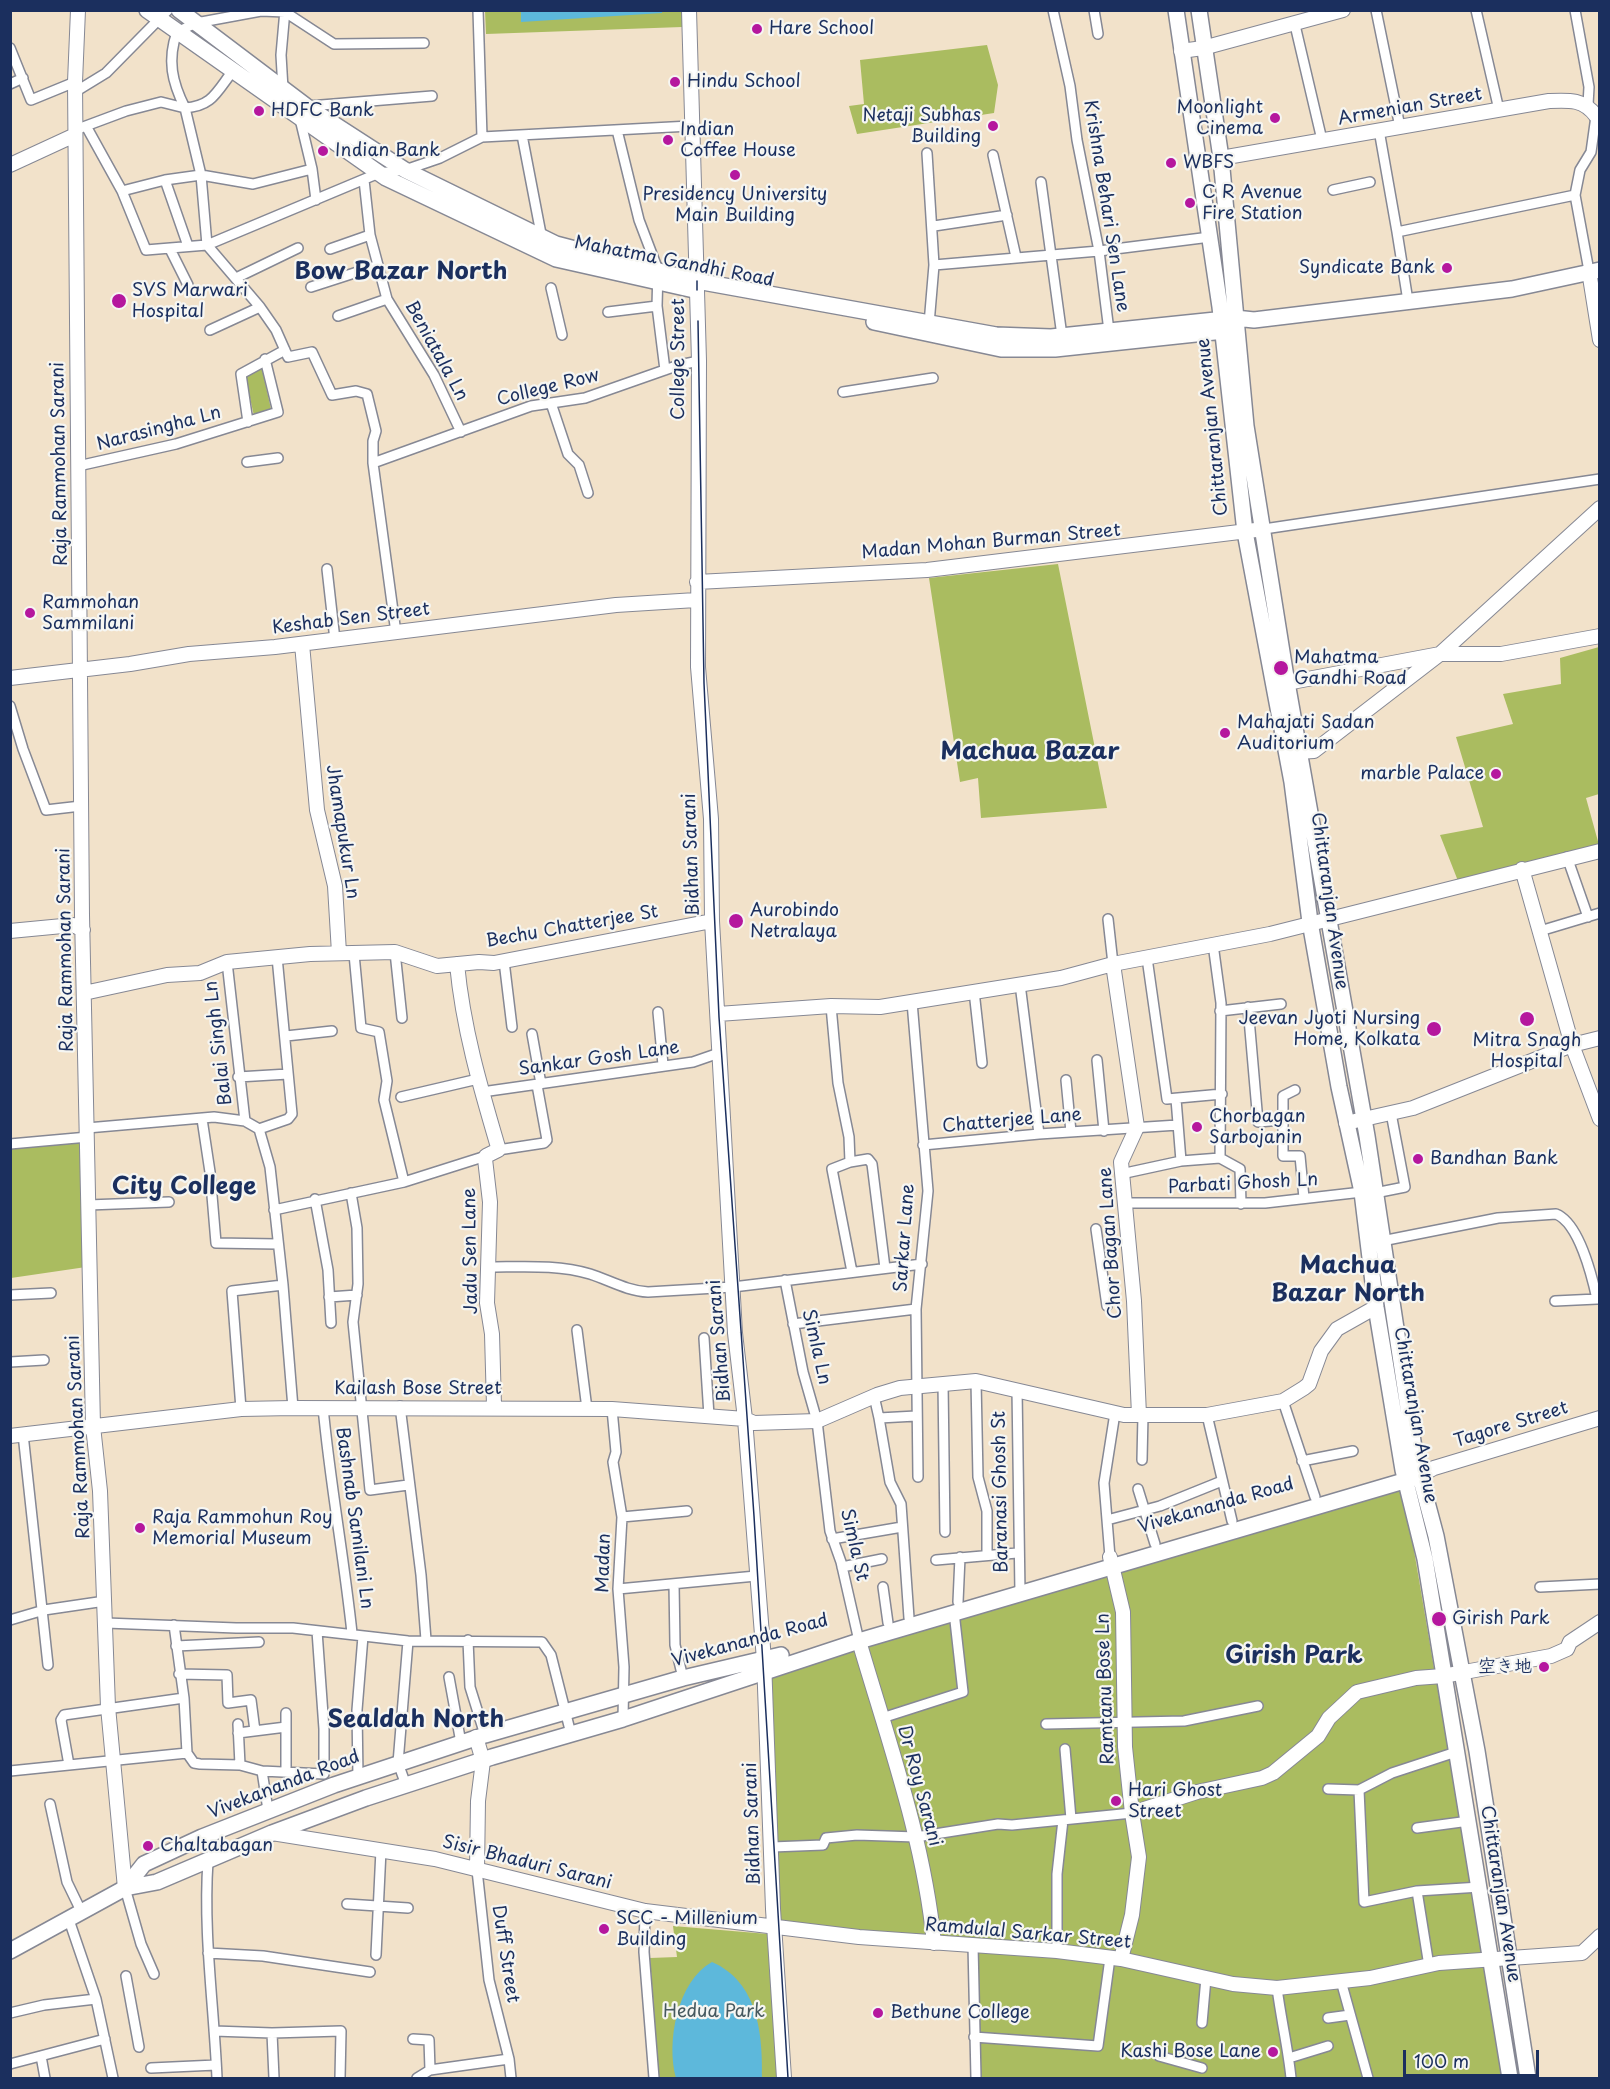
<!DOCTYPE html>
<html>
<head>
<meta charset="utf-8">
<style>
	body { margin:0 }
	#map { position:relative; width:1610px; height:2089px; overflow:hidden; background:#f2e2ca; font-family:"Playpen Sans",sans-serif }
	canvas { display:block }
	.frame { position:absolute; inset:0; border:12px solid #1b2f5e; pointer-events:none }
	.scale { position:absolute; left:1403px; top:2050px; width:136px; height:27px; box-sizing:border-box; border:3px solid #1b2f5e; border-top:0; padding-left:8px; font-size:18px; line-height:21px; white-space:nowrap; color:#1b2f5e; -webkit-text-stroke:4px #f6f6f2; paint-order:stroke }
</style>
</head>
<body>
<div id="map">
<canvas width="1610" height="2089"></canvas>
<div class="frame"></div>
<div class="scale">100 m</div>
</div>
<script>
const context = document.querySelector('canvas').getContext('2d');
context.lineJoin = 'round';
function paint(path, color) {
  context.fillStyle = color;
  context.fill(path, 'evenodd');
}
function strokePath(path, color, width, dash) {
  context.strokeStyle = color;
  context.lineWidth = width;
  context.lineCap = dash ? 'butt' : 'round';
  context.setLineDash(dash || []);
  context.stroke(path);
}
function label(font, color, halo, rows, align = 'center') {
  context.font = font + ' "Playpen Sans","LXGW WenKai TC","Klee One",sans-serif';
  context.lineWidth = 4.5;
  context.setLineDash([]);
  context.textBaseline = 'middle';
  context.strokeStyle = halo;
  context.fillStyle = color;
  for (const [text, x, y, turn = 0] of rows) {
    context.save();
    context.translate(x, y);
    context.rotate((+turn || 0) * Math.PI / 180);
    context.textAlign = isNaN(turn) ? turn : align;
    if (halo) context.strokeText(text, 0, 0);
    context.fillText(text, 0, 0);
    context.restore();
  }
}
paint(new Path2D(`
	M 485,11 L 682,11 L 682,27 L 486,34 Z
	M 987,45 L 998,85 L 994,113 L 857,134 L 849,106 L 864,104 L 860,60 Z
	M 262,369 L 271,409 L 254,416 L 245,375 Z
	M 1058,564 L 1107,808 L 981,818 L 978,778 L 960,782 L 929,578 Z
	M 1599,647 L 1599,794 L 1586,798 L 1599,845 L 1458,881 L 1440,835 L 1483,827 L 1456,737 L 1513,724 L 1503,694 L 1561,684 L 1560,658 Z
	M 79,1133 L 86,1267 L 11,1278 L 10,1142 Z
	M 1403,1486 L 1504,2078 L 981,2078 L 972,1943 L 774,1926 L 762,1667 Z
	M 673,1926 L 768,1934 L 778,2078 L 659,2078 L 650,1958 L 677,1957 Z`), '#aabc60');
paint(new Path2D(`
	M 662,11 L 662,13 L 521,22 L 521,11 Z
	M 712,1962 C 758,1982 763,2034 762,2078 L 676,2078 C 666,2043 677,1981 712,1962 Z`), '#5db8db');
const street = new Path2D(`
	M 478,10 L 482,137
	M 1053,10 L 1070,86 L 1077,140 L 1099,251 L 1109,331
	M 1094,10 L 1098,34
	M 1376,10 L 1400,127
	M 1476,10 L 1499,110
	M 1575,10 L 1589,87 L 1588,105
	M 1295,25 L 1322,140
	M 10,48 L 31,100 L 75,82
	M 232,72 C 216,93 212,106 185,108 C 172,82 167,60 177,32 L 196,23 L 261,11 L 285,12 L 334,44 L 424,43
	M 10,84 L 23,78
	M 283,89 L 281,55 L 285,10
	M 75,92 L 106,73 L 168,10
	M 309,106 L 432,96
	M 300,119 L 312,169 L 316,200
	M 86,126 L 122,191 L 146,250 L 207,245 L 379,173 L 405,170 L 440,158 L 482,137 L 690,126
	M 75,130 L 126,111 L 161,102 L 185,108 L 201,175 L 207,245 L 260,307 L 276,330 L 288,357 L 312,352 L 332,395 L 356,391 L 367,394 L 376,431 L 373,441 L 373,463 L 396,633
	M 617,130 L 639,220 L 658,270 L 657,306
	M 1379,130 L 1397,232
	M 522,135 L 542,239
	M 927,153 L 934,265 L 929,324
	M 993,155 L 1016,257
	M 165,180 L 188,246
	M 364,180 L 370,235 L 387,299 L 434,375 L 461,432
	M 1041,182 L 1062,336
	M 1333,190 L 1370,182
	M 122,191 L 165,180 L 201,175 L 253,184 L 312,169
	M 934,226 L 1007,215
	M 170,249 L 188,285
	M 330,249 L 370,235
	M 934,265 L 1099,251 L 1210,237
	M 1589,271 L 1575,195 L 1580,170 L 1591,152 L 1596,116
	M 236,278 L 298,248
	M 311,287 L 376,266
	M 551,288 L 562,335
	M 1408,301 L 1397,232 L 1575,195
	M 608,312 L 657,306 L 665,370
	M 338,316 L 387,299
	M 210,330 L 260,307
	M 843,392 L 933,378
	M 551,403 L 568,454 L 579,465 L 588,493
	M 248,422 L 241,374 L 285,350
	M 247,462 L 278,458
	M 373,463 L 531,406 L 585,398 L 679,365 L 699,361
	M 78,466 L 176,444 L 278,412 L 265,359
	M 1264,529 L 1600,479
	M 327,569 L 335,640
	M 10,706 L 23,749 L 46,810 L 81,806
	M 1567,857 L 1588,917
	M 1108,919 L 1113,964
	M 1540,931 L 1600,913
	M 1213,944 L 1221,1003 L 1220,1158
	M 395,952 L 402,1018
	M 354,954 L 361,1028 L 379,1032 L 387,1081 L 384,1100 L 404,1182
	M 1147,958 L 1167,1099 L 1222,1094
	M 504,961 L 512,1027
	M 227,962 L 245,1121
	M 1020,984 L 1039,1134
	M 974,991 L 982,1063
	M 912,1002 L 928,1191 L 916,1309 L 918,1477
	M 831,1006 L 838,1083 L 849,1137 L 850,1162
	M 1248,1007 L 1258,1122 L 1283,1120
	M 1220,1011 L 1281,1004
	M 658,1012 L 663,1065
	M 532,1034 L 541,1084
	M 286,1036 L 332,1031
	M 1097,1060 L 1104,1131
	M 238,1077 L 288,1074
	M 1066,1080 L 1071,1132
	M 1295,1090 L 1283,1096 L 1283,1156 L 1300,1156 L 1304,1198
	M 482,1092 L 693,1062 L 719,1053
	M 401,1097 L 478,1079
	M 1176,1099 L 1181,1161
	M 202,1119 L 210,1172 L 216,1243 L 277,1244
	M 87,1128 L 214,1117 L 245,1121 L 259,1129 L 270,1167 L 283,1285 L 293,1408
	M 259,1129 L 288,1119 L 292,1114 L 277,957
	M 10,1144 L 88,1137
	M 923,1145 L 1039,1134 L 1178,1125
	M 498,1150 L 544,1143 L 547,1140 L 537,1085
	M 1121,1174 L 1181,1161 L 1220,1158 L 1240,1169 L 1241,1204
	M 351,1193 L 357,1228 L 358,1284 L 353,1322 L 370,1490 L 408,1485
	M 1375,1193 L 1405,1187 L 1391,1113
	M 315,1199 L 328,1270 L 331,1323
	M 1126,1203 L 1265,1203 L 1362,1192
	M 88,1205 L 169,1202
	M 274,1210 L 404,1182 L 486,1156
	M 1096,1229 L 1107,1306
	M 1382,1241 L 1498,1218 L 1556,1214 C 1579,1223 1592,1276 1597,1299 L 1600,1299
	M 487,1267 C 521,1267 558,1264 590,1274 C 609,1280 627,1291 648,1292 L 733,1287 L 922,1264
	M 852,1272 L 832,1169 L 850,1162 L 868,1159 L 872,1164 L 885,1268
	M 785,1280 L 803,1372 L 817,1421 L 830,1531 L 841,1562 L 859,1641
	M 10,1295 L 51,1293
	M 329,1297 L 357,1295
	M 1555,1301 L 1597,1299
	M 793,1324 L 916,1309
	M 577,1330 L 587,1409
	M 704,1338 L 709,1416
	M 10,1362 L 44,1360
	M 976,1381 L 978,1477 L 987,1511 L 987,1555
	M 943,1383 L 945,1532
	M 1017,1389 L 1020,1593
	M 874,1396 L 879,1418 L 916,1416
	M 1283,1401 L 1315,1497
	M 400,1406 L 421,1575 L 426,1640
	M 323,1407 C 330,1483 344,1557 352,1633
	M 241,1409 L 232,1291 L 283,1285
	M 612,1409 L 616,1452 L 613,1462 L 622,1517 L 618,1589 L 624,1667 L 623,1719
	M 1207,1415 L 1232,1521
	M 879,1418 L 890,1482 L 901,1504 L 909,1618
	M 23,1434 L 48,1665
	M 1142,1460 L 1143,1415
	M 1302,1461 L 1353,1451
	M 1138,1489 L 1155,1544
	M 622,1517 L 687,1511
	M 1107,1520 L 1160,1506 L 1222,1481
	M 832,1539 L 902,1527
	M 1110,1557 L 1104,1483 L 1115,1413
	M 936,1560 L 1017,1553
	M 842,1567 L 882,1559
	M 674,1584 L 675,1645 L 683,1678
	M 883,1587 L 888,1623
	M 1540,1587 L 1600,1584
	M 618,1589 L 756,1576
	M 958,1602 L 960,1557
	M 10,1620 L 44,1610 L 105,1601
	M 106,1623 L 236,1628 L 293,1628 L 408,1641 L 542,1642 L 551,1655 L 571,1734
	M 174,1625 L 184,1698 L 187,1753 L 194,1763 L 200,1764 L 240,1765 L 262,1771 L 268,1810
	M 468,1640 L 470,1687 L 485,1735
	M 176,1646 L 259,1642
	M 179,1674 L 227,1675 L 228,1703 L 251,1700 L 255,1731
	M 449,1677 L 461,1743
	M 882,1718 L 963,1692 L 954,1612
	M 238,1724 L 240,1765
	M 1046,1724 L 1184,1721 L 1258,1706
	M 238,1733 L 286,1727
	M 1065,1749 L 1071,1819
	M 69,1765 L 61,1720 L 64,1715 L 184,1698
	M 10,1771 L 187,1753
	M 262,1771 L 324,1774 L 324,1729 L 317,1631
	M 286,1772 L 286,1713
	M 358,1777 L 357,1710 L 363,1636
	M 406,1785 L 398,1763 L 408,1641
	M 1328,1789 L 1359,1790 L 1364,1902 L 1417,1891 L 1480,1887
	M 1359,1790 L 1392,1773 L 1456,1752
	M 50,1804 L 67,1882 L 82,1913
	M 1417,1828 L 1469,1821
	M 772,1847 L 823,1845 L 826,1838 L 857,1835 L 916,1837 L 998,1824 L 1012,1825 L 1132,1813
	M 208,1861 C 203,1933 214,2006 217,2078
	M 477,1870 L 489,1980 L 509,2059 L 511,2078
	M 125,1888 L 141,1944 L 154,1974
	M 1417,1891 L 1429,1966
	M 347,1904 L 408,1908
	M 645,1911 L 644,1952 L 654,2078
	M 69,1920 L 96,1999 L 113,2078
	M 973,1945 L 976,2078
	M 1057,1951 L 1057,1874 L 1063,1820
	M 208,1953 L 263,1956 L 370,1972
	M 376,1955 L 381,1850
	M 126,1976 L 139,2047
	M 1341,1981 L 1368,2078
	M 1277,1988 C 1281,2019 1288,2048 1291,2078
	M 10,2013 L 44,2005 L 96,1999
	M 1328,2018 L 1350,2015
	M 1202,2023 L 1206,1978
	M 214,2031 L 272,2033 L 341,2031 L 340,2078
	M 272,2033 L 274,2078
	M 974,2037 L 1098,2046 L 1110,1958
	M 413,2039 L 429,2040 L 430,2070
	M 41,2056 L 45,2078
	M 1159,2056 L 1202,2068
	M 1289,2058 L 1328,2046
	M 10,2064 L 105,2039
	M 151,2068 L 216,2065
	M 417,2078 L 430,2070 L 509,2059`);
const secondary = new Path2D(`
	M 78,10 L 75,82 L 82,915 L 93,1426 L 100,1491 L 108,1707 L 125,1888
	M 689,10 L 699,361 L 698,667 L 711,819 L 712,921 L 735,1333 L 745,1419 L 764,1660 L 773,1909 L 784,2078
	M 1181,51 L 1203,48 L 1343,10
	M 1221,158 L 1549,101 C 1569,100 1584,99 1596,116 L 1600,116
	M 10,165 L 75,135
	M 1589,271 L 1600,340
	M 697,582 L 927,570 L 1264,529
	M 302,644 L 317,810 L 335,886 L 339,953
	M 10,678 L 130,664 L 189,654 L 275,647 L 616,605 L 696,600
	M 1276,685 L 1440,654 L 1501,654 L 1600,636
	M 1290,750 L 1298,752 L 1314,751 L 1440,654 L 1600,508
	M 1522,869 L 1572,1045 L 1600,1119
	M 10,931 L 73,925 L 83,930
	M 457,964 C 463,1028 480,1086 498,1147 L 498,1150 L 486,1156 L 485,1159 L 490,1202 L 487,1303 L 492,1334 L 494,1406
	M 1113,964 L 1137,1127 L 1121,1162 L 1134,1301 L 1139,1415
	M 84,993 L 167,975 L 200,973 L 227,962 L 310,954 L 395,952 L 437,966 L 479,962 L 494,963 L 712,921
	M 718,1014 L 831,1006 L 880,1007 L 1061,978 L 1113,964 L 1270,934 L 1600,851
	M 1346,1123 L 1413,1108 L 1572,1045 L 1600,1038
	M 10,1436 L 241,1409 L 293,1408 L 612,1409 L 745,1419 L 754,1423 L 817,1421 L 877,1395 L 900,1388 L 976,1381 L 1124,1415 L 1207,1415 L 1283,1401 L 1304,1388 L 1309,1384 L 1321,1351 L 1337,1329 L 1376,1307
	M 1419,1476 L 1434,1468 L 1600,1418
	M 1110,1557 L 1123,1612 L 1125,1747 L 1132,1813
	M 859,1641 C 888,1740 924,1840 934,1943
	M 476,1737 L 483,1761 L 478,1801 L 477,1870
	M 272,1833 L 435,1859 L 645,1911 L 859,1937 L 1057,1951 L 1121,1959 L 1233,1984 L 1277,1988 L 1370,1978 L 1439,1963 L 1582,1953 L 1600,1936
	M 1121,1959 L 1132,1915 L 1139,1857 L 1132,1813 L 1197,1792 L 1262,1778 L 1273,1773 L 1318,1736 L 1329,1718 L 1357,1692 L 1416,1678 L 1443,1676 L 1551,1656 L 1567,1649 L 1570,1642 L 1600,1622`);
const primary = new Path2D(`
	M 147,10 L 386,178 L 556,259 L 694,290
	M 179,10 L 306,106 L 405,170 L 556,244 L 697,281 L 996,335 L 1051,337 L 1235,318 L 1254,320 L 1512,289 L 1600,270
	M 1176,10 L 1220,307 L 1245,532 L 1292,782 L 1310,922 L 1339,1087 L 1362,1192 L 1376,1307 L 1403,1470 L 1425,1559 L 1510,2078
	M 1199,10 L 1221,158 L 1246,426 L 1285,671 L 1367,1136 L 1416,1461 L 1436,1536 L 1477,1751 L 1528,2078
	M 874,322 L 1001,349 L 1055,349 L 1233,330
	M 125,1888 L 144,1864 L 202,1837 L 334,1785 L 485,1735 L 683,1678 L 781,1655
	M 10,1951 L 125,1888 L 157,1882 L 272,1833 L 366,1798 L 492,1757 L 623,1719 L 859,1641 L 1414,1478`);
strokePath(street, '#868894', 12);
strokePath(secondary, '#868894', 16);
strokePath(primary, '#868894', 18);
strokePath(street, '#fff', 9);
strokePath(secondary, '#fff', 14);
strokePath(primary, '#fff', 15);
strokePath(new Path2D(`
	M 697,281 L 697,290
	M 698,321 L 704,683 L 719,1017 L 754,1516 L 788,2078`), '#1b2f5e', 1.5);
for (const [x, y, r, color] of [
	[757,29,6,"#b5179e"],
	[675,82,6,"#b5179e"],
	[259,111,6,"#b5179e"],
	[1275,118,6,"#b5179e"],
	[993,126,6,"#b5179e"],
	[668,140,6,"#b5179e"],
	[323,151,6,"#b5179e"],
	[1171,163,6,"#b5179e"],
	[735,175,6,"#b5179e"],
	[1190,203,6,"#b5179e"],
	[1447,268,6,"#b5179e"],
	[119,301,8,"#b5179e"],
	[30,613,6,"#b5179e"],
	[1281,668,8,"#b5179e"],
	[1225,733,6,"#b5179e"],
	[1496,774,6,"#b5179e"],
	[736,921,8,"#b5179e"],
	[1527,1019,8,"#b5179e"],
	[1434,1029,8,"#b5179e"],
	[1197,1127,6,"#b5179e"],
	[1418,1159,6,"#b5179e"],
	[140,1528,6,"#b5179e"],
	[1439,1619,8,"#b5179e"],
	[1544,1667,6,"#b5179e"],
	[1116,1801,6,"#b5179e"],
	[148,1846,6,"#b5179e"],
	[604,1929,6,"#b5179e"],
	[878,2013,6,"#b5179e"],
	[1273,2052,6,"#b5179e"]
]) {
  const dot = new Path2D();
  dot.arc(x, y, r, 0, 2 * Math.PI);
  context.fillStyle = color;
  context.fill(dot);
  strokePath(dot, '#f6f6f2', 2);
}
label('18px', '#1b2f5e', '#f6f6f2', [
	["Hare School",769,29],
	["Hindu School",687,82],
	["Moonlight",1263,108,"right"],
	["Cinema",1263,129,"right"],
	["HDFC Bank",271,111],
	["Netaji Subhas",981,116,"right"],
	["Building",981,137,"right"],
	["Indian",680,130],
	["Coffee House",680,151],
	["Indian Bank",335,151],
	["WBFS",1183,163],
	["C R Avenue",1202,193],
	["Fire Station",1202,214],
	["Presidency University",735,195,"center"],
	["Main Building",735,216,"center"],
	["Syndicate Bank",1435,268,"right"],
	["SVS Marwari",132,291],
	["Hospital",132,312],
	["Rammohan",42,603],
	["Sammilani",42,624],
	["Mahatma",1294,658],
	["Gandhi Road",1294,679],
	["Mahajati Sadan",1237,723],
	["Auditorium",1237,744],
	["marble Palace",1484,774,"right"],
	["Aurobindo",750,911],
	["Netralaya",750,932],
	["Jeevan Jyoti Nursing",1420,1019,"right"],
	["Home, Kolkata",1420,1040,"right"],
	["Mitra Snagh",1527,1041,"center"],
	["Hospital",1527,1062,"center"],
	["Chorbagan",1209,1117],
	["Sarbojanin",1209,1138],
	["Bandhan Bank",1430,1159],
	["Raja Rammohun Roy",152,1518],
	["Memorial Museum",152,1539],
	["Girish Park",1452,1619],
	["空き地",1532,1667,"right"],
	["Hari Ghost",1128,1791],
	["Street",1128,1812],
	["Chaltabagan",160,1846],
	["SCC - Millenium",616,1919],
	["Building",616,1940],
	["Bethune College",890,2013],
	["Kashi Bose Lane",1261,2052,"right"]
], 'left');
label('18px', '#1b2f5e', '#f6f6f2', [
	["Armenian Street",1410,107,-10],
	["Krishna Behari Sen Lane",1106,206,81],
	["Mahatma Gandhi Road",674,262,11],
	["Beniatala Ln",436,351,61],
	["College Street",679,359,-90],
	["College Row",548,388,-14],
	["Chittaranjan Avenue",1213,427,-96],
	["Narasingha Ln",159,429,-15],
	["Raja Rammohan Sarani",60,464,-91],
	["Madan Mohan Burman Street",991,542,-5],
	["Keshab Sen Street",351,619,-7],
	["Jhamapukur Ln",342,832,81],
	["Bidhan Sarani",692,855,-92],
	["Chittaranjan Avenue",1329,901,82],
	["Bechu Chatterjee St",572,927,-10],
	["Raja Rammohan Sarani",66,950,-91],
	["Balai Singh Ln",219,1043,-97],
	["Sankar Gosh Lane",599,1059,-8],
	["Chatterjee Lane",1012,1121,-5],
	["Parbati Ghosh Ln",1243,1184,-3],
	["Sarkar Lane",905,1238,-86],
	["Chor Bagan Lane",1111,1243,-94],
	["Jadu Sen Lane",471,1251,-91],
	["Bidhan Sarani",720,1341,-95],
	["Simla Ln",816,1347,77],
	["Kailash Bose Street",418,1389],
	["Chittaranjan Avenue",1415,1415,80],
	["Tagore Street",1511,1425,-17],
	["Raja Rammohan Sarani",79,1437,-93],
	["Baranasi Ghosh St",1001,1492,-91],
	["Vivekananda Road",1216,1506,-16],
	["Bashnab Samilani Ln",354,1518,82],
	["Simla St",854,1545,77],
	["Madan",604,1563,-88],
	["Vivekananda Road",750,1641,-15],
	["Ramtanu Bose Ln",1106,1689,-92],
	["Vivekananda Road",284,1785,-21],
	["Dr Roy Sarani",919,1786,75],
	["Bidhan Sarani",753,1824,-92],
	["Sisir Bhaduri Sarani",527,1863,14],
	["Chittaranjan Avenue",1500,1894,81],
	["Ramdulal Sarkar Street",1028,1934,5],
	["Duff Street",505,1954,81]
]);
label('18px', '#46595f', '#f6f6f2', [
	["Hedua Park",714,2012]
]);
label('bold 24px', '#1b2f5e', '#f6f6f2', [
	["Bow Bazar North",401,272],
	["Machua Bazar",1030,752],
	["City College",184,1187],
	["Machua",1348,1266],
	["Bazar North",1348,1294],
	["Girish Park",1294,1656],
	["Sealdah North",416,1720]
]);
</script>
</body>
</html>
